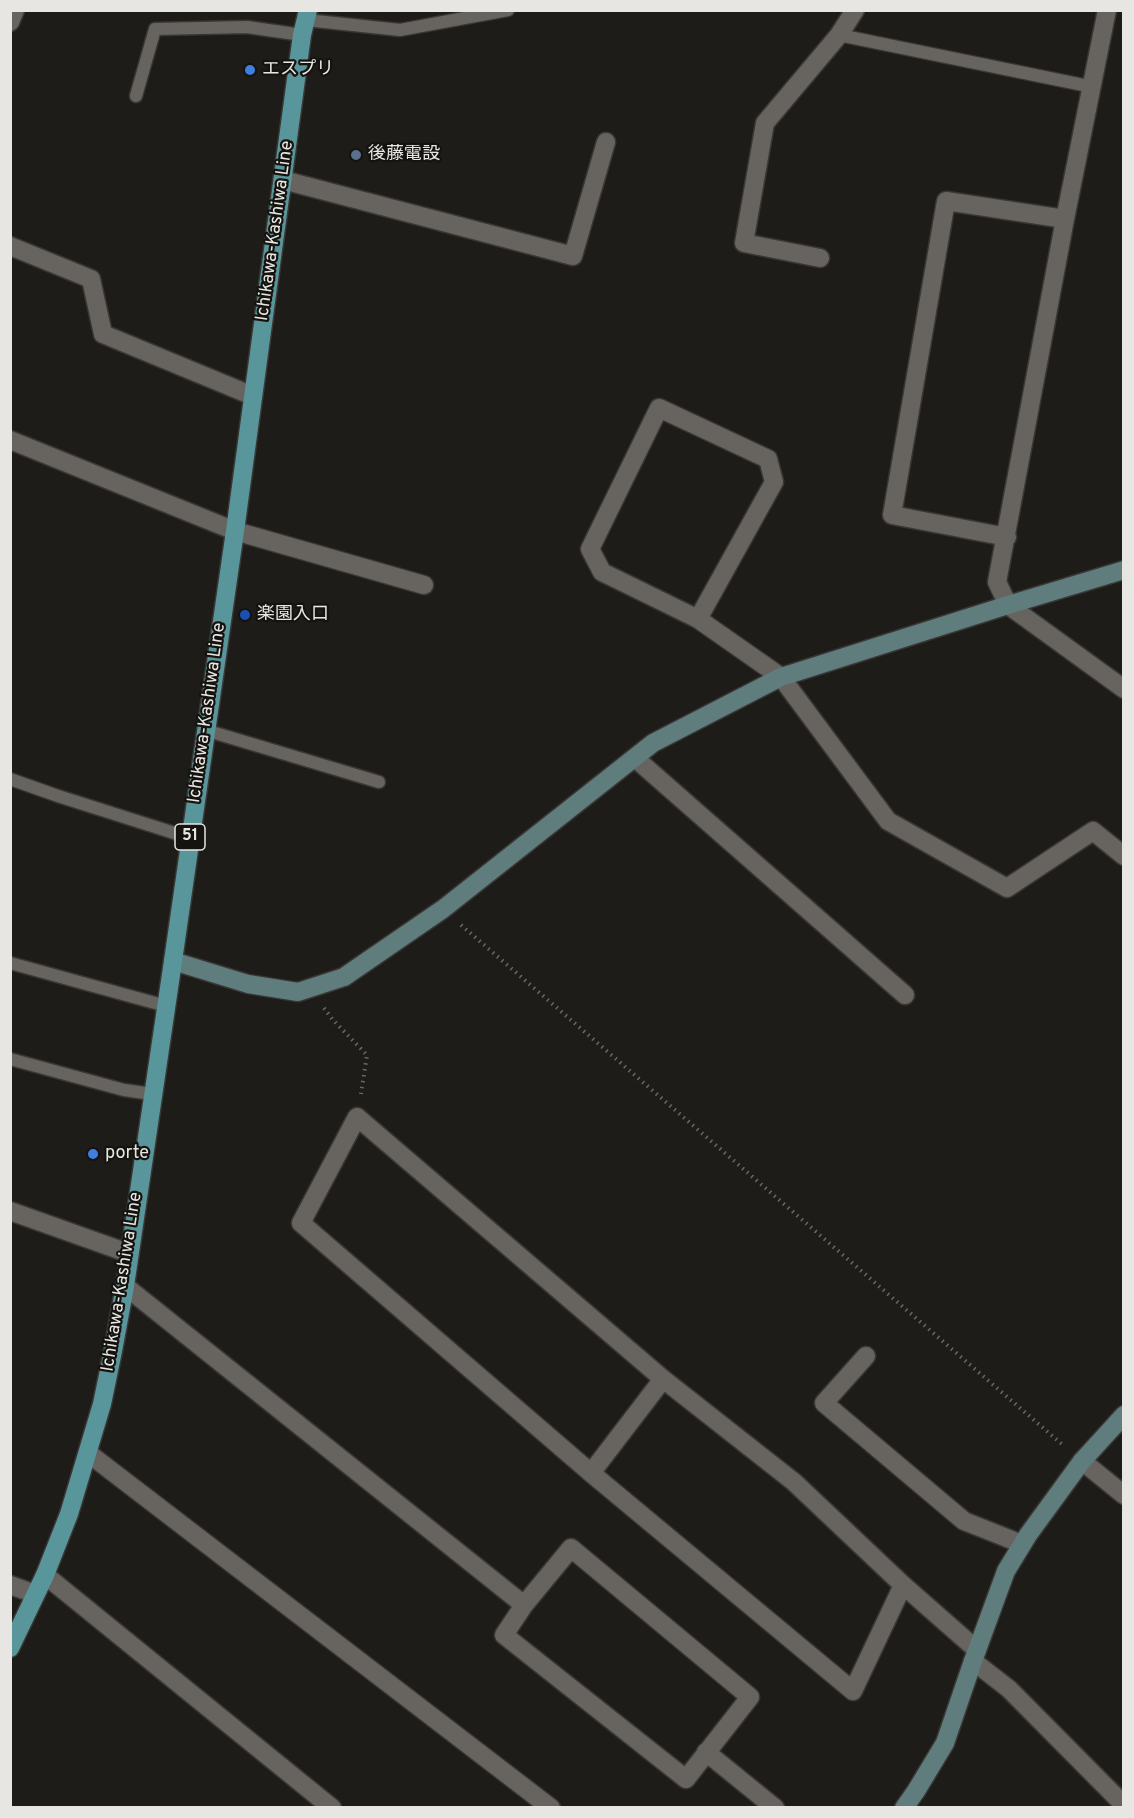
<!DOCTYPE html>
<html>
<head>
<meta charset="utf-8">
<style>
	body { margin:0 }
	#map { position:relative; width:1134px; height:1818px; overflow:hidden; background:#1e1c18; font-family:Overpass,sans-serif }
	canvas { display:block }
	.frame { position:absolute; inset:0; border:12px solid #e7e6e3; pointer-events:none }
</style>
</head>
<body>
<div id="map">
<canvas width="1134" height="1818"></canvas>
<div class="frame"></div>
</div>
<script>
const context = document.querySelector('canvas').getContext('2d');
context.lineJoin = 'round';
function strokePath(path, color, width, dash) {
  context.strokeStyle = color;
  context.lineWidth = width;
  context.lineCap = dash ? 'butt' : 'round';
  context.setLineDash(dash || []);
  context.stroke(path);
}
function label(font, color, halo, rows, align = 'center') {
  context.font = font + ' Overpass,"Noto Sans JP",sans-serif';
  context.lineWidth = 4.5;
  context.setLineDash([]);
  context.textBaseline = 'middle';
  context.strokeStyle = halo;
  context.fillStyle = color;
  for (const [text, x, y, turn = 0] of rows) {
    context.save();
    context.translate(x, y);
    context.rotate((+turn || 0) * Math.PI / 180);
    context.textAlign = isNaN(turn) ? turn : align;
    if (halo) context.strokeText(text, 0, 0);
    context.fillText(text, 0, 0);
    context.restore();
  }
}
const lane = new Path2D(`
	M 306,20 L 400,30 L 508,10
	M 839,35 L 1093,87
	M 136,96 L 155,29 L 247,27 L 302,35
	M 205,730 L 379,782
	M 10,779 L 58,796 L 190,838
	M 10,963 L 166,1006
	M 10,1059 L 124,1090 L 152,1094`);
const street = new Path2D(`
	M 1107,10 L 1065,219 L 997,582 L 1008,605 L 1124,689
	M 10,22 L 15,10
	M 283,180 L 573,256 L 606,142
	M 10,246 L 91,279 L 103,334 L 253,396
	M 820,258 L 744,243 L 765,123 L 839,35 L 855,10
	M 10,440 L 235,531 L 424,585
	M 1007,537 L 892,515 L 946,201 L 1065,219
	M 698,619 L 774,482 L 768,459 L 659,408 L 590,549 L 602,572 L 698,619 L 781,677 L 888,821 L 1007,888 L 1093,831 L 1124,856
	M 635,758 L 905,995
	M 10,1211 L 128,1253
	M 125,1286 L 524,1605
	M 866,1356 L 824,1403 L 964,1521 L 1022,1544
	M 88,1453 L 551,1808
	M 1082,1461 L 1124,1495
	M 591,1473 L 663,1379
	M 571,1548 L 750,1697 L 686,1779 L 504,1635 L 524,1605 Z
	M 45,1575 L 332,1808
	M 10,1585 L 35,1594
	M 903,1585 L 853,1691 L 591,1473 L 301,1223 L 357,1117 L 663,1379 L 794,1482 L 903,1585 L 977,1650
	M 973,1661 L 1009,1689 L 1124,1805
	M 706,1752 L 775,1808`);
const secondary = new Path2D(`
	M 173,961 L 248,984 L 298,992 L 344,977 L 443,909 L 653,743 L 781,677 L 1008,605 L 1124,570
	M 904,1808 L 916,1791 L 945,1743 L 973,1661 L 1006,1571 L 1028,1535 L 1082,1461 L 1124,1415`);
const primary = new Path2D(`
	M 10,1648 L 45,1575 L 69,1514 L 102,1404 L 113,1351 L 125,1286 L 173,961 L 235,531 L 302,35 L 308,10`);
strokePath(lane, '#393735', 15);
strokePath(street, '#393735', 21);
strokePath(secondary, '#393735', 21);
strokePath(primary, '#393735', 21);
strokePath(new Path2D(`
	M 461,925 L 1064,1446
	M 324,1008 L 333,1020 L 367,1055 L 361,1094`), '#6a6865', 4, [1.5, 4.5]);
strokePath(lane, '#676460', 12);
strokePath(street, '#676460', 18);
strokePath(secondary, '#607d7d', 18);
strokePath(primary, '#59969b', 18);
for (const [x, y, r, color] of [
	[250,70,6,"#3f7fe0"],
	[356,155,6,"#5c6f8a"],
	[245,615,6,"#1a4fb4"],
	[93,1154,6,"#3f7fe0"]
]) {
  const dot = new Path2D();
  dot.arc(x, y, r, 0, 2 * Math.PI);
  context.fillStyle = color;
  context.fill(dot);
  strokePath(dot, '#15130f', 2);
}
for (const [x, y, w] of [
	[190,837,30]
]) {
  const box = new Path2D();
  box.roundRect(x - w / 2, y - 13, w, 26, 4.5);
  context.fillStyle = '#15130f';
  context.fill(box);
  strokePath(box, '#e7e6e3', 1.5);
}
label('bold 16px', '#e7e6e3', null, [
	["51",190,837]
]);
label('18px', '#e7e6e3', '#15130f', [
	["エスプリ",262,70],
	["後藤電設",368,155],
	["楽園入口",257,615],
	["porte",105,1154]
], 'left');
label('18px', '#e7e6e3', '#15130f', [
	["Ichikawa-Kashiwa Line",276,231,-82],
	["Ichikawa-Kashiwa Line",208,713,-82],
	["Ichikawa-Kashiwa Line",123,1282,-81]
]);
</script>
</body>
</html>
